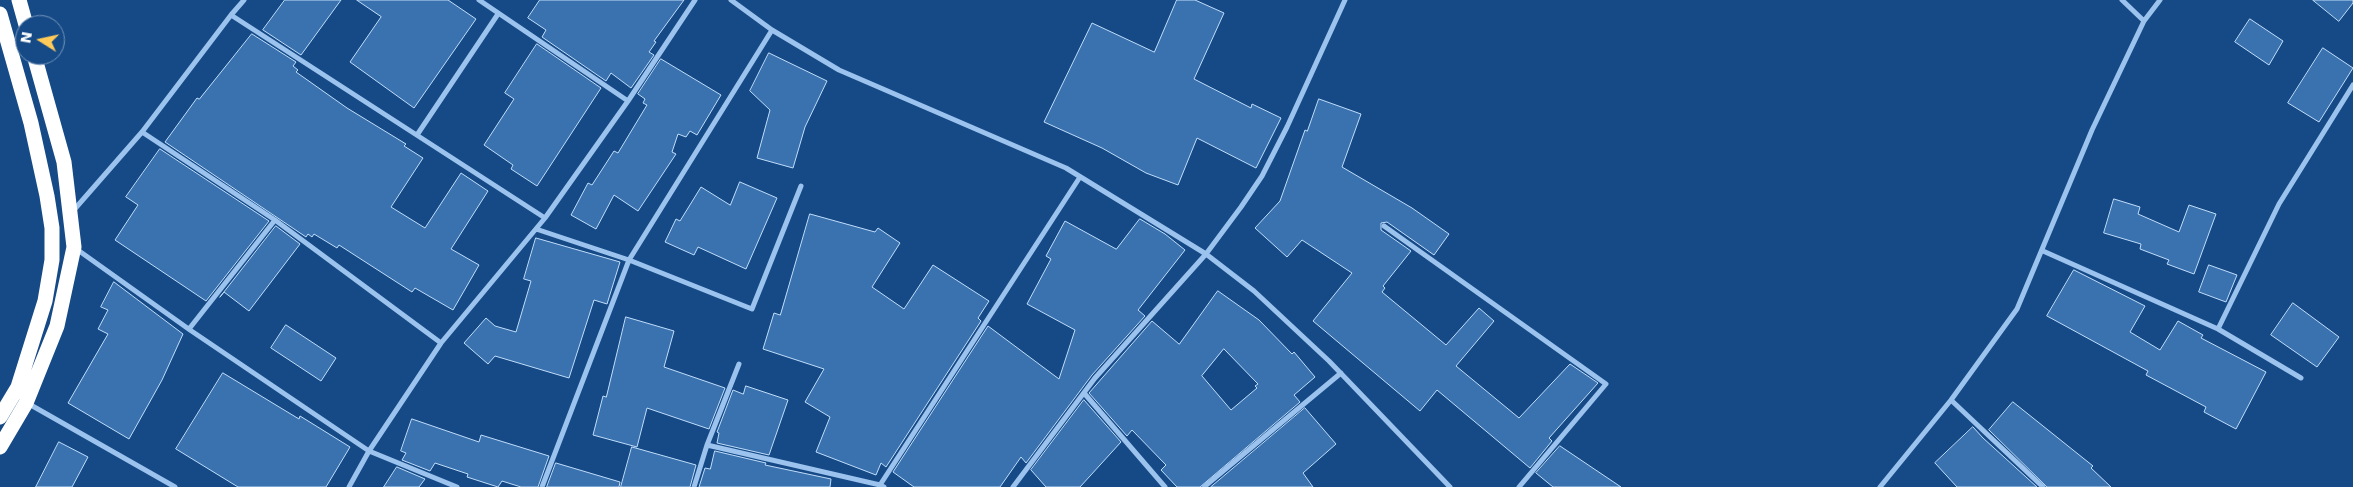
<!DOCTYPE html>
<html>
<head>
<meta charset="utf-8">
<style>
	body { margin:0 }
	#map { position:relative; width:2353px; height:487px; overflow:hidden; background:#154a87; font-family:"DejaVu Sans",sans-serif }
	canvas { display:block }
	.north { position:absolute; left:15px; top:15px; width:50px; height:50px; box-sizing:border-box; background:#154a87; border:1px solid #7392b7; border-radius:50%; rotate:280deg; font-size:14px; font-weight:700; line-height:20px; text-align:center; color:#fff }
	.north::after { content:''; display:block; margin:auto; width:18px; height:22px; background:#ffca58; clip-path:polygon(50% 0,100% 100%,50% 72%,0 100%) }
</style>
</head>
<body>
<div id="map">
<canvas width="2353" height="487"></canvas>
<div class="north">N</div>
</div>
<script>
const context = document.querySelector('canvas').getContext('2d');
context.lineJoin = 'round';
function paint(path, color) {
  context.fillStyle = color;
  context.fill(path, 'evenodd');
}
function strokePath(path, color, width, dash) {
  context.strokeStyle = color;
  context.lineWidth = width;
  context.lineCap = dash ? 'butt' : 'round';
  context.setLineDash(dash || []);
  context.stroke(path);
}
const building = new Path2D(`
	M 285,0 L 341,0 L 301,55 L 263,30 Z
	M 357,0 L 448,0 L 476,19 L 414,108 L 350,62 L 381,17 Z
	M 540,0 L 684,0 L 654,41 L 656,42 L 649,52 L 654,55 L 631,88 L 611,73 L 606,81 L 542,37 L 546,30 L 528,18 Z
	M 1177,0 L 1195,0 L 1224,13 L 1194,79 L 1251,108 L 1252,104 L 1281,118 L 1256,168 L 1197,138 L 1178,185 L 1146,173 L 1102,148 L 1044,122 L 1092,23 L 1154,52 Z
	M 2313,0 L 2353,0 L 2353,3 L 2339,21 Z
	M 2250,19 L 2283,41 L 2269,65 L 2235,42 Z
	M 252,34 L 296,62 L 293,66 L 298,70 L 296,72 L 347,108 L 406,144 L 404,146 L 423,158 L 391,207 L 425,228 L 461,173 L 488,191 L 451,249 L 479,265 L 453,310 L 415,288 L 412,292 L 339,245 L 337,248 L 314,234 L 312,237 L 308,234 L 306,237 L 165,142 L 197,98 L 199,99 Z
	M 537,44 L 601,88 L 537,186 L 511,169 L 513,165 L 484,145 L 514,99 L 505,93 Z
	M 2323,48 L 2353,68 L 2319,122 L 2288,103 Z
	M 769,53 L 827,81 L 805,127 L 793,168 L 757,158 L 770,110 L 750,91 Z
	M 661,59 L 721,95 L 697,135 L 690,131 L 686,137 L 678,134 L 672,152 L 676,154 L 638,211 L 614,195 L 596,229 L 571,215 L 588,183 L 592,185 L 614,151 L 618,153 L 647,105 L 643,103 L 645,99 L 638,94 Z
	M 1319,99 L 1361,114 L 1342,167 L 1412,208 L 1449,234 L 1434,255 L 1387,222 L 1381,223 L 1381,230 L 1411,251 L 1383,286 L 1385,288 L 1382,292 L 1446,345 L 1479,308 L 1494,321 L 1456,366 L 1519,418 L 1570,364 L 1598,383 L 1549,438 L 1552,441 L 1530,468 L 1437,390 L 1420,411 L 1313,321 L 1352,273 L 1302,240 L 1287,257 L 1255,228 L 1280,201 L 1305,130 L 1307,131 Z
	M 160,149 L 269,221 L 206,301 L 115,240 L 138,205 L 126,197 Z
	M 740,182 L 777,198 L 746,269 L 698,247 L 694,255 L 665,242 L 676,219 L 680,221 L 701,187 L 730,205 Z
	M 2114,199 L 2140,207 L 2138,214 L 2179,232 L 2189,205 L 2216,214 L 2194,274 L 2167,264 L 2169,260 L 2140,249 L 2141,244 L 2104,233 Z
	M 810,214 L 875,232 L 878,228 L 900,243 L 872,287 L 904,309 L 933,265 L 989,301 L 978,318 L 981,321 L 886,467 L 881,463 L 876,475 L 816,452 L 830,417 L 805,402 L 824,369 L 763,349 L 774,313 L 780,315 Z
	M 1140,219 L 1165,234 L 1185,250 L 1138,310 L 1145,316 L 1092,375 L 1026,463 L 1021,457 L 1000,487 L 914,487 L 893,472 L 988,326 L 1059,379 L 1075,330 L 1027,304 L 1051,259 L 1046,256 L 1065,221 L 1116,249 Z
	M 276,226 L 300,244 L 249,311 L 224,292 L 220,297 Z
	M 536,238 L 620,262 L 607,304 L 594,300 L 569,378 L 495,356 L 488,364 L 464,343 L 486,318 L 495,326 L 516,332 L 531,281 L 524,279 Z
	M 2209,265 L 2237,275 L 2226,302 L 2199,292 Z
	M 2074,270 L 2145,306 L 2130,332 L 2160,350 L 2178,321 L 2203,335 L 2201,338 L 2266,372 L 2236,429 L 2204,412 L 2206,407 L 2146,375 L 2148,371 L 2047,316 Z
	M 114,282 L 183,334 L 162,380 L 129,439 L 68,403 L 108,334 L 98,329 L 108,310 L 101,307 Z
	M 1218,291 L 1259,320 L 1292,354 L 1294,352 L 1315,377 L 1294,395 L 1300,402 L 1200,487 L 1177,487 L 1161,470 L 1166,465 L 1132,430 L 1127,436 L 1089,393 L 1152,321 L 1179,344 ZM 1224,349 L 1258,384 L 1255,386 L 1257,388 L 1231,410 L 1202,376 Z
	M 2293,303 L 2339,337 L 2317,367 L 2271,335 Z
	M 626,317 L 674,331 L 664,367 L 725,388 L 709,429 L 647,408 L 637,447 L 593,435 L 603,396 L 606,397 Z
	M 286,325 L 336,358 L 321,381 L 271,348 Z
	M 223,373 L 299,419 L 300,416 L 350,447 L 326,487 L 238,487 L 176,449 Z
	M 746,386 L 788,400 L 769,455 L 717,443 L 719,433 L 717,432 L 733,390 L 743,394 Z
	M 1084,400 L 1121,442 L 1080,487 L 1046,487 L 1031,470 Z
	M 2013,402 L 2093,466 L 2091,468 L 2111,487 L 2047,487 L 1989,430 Z
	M 1305,408 L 1336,444 L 1303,473 L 1313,487 L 1211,487 Z
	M 412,419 L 479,442 L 481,435 L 549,456 L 538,487 L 521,487 L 502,481 L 498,487 L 467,477 L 468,474 L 435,463 L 430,471 L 402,460 L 406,453 L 401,451 Z
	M 1973,427 L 1983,438 L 2037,487 L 1957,487 L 1935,463 Z
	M 59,442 L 88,457 L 72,487 L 36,487 Z
	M 1560,446 L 1621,487 L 1553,487 L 1536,473 Z
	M 632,447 L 696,465 L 690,487 L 621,487 Z
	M 715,451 L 766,463 L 765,465 L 831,479 L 830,487 L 699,487 L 705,468 L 710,469 Z
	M 556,463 L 620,482 L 619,487 L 547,487 Z
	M 397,467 L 425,479 L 419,487 L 384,487 Z`);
paint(building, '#3972af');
strokePath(building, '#c1ddfb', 1);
strokePath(new Path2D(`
	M 479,0 L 628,101
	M 731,0 L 772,30 L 839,70 L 1066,168 L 1206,254 L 1254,291 L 1329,361 L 1450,487
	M 2122,0 L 2144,21
	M 231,15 L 545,218
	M 772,30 L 629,260 L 752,309 L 801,186
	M 142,132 L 275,220 L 441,343
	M 417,135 L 498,14
	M 73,211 L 142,132 L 231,15 L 244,0
	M 1384,226 L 1606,384 L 1519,487
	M 536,229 L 629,260 L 542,487
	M 75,248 L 190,330 L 369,451 L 457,487
	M 2043,251 L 2218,329 L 2301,378
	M 189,329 L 275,220
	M 2218,329 L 2279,204 L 2353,85
	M 1084,393 L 1165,487
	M 1951,400 L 2043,487
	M 29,404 L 175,487
	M 707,445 L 739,364
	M 349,487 L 369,451 L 441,343 L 545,218 L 628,101 L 695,0
	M 694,487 L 707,445 L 880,485
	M 884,487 L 880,485 L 1080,177
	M 1013,487 L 1095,378 L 1206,254 L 1241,207 L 1262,176 L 1287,127 L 1345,0
	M 1204,487 L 1341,373
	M 1880,487 L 1951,400 L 2017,309 L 2092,130 L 2144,21 L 2160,0`), '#9bc3ee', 5);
strokePath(new Path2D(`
	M 19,0 L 26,25
	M 0,14 L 31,123 L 47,196 L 52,228 L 52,260 L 45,301 L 18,387 L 0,417
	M 0,447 L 26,403 L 57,326 L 74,247 L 64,162 L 34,55`), '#fff', 15);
</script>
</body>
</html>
